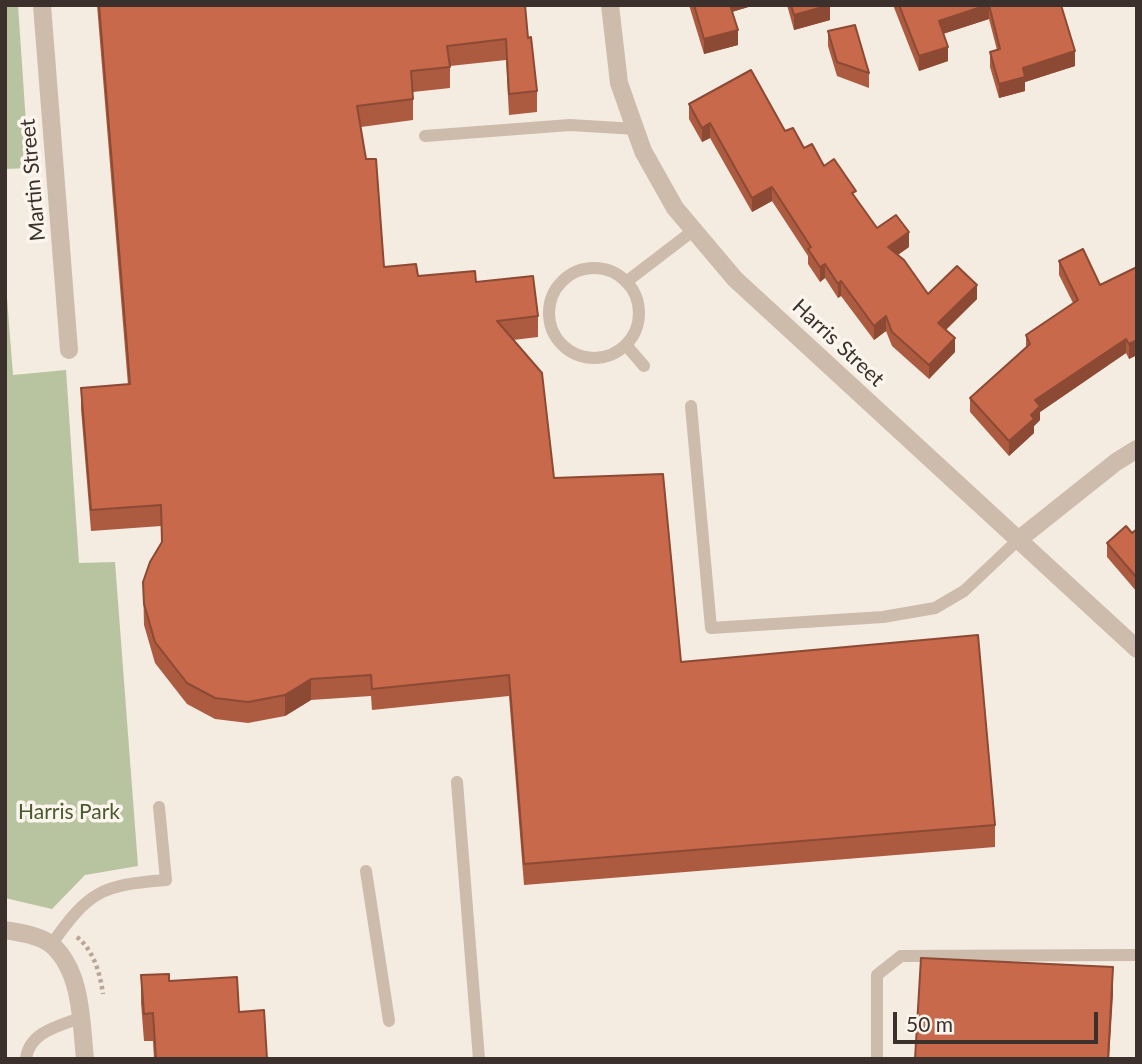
<!DOCTYPE html>
<html>
<head>
<meta charset="utf-8">
<style>
	body { margin:0 }
	#map { position:relative; width:1142px; height:1064px; overflow:hidden; background:#f4ebe1; font-family:Lato,sans-serif }
	canvas { display:block }
	.frame { position:absolute; inset:0; border:7px solid #3b302b; pointer-events:none }
	.scale { position:absolute; left:893px; top:1012px; width:205px; height:32px; box-sizing:border-box; border:4px solid #3b302b; border-top:0; padding-left:9px; font-size:21px; line-height:24px; white-space:nowrap; color:#3b302b; -webkit-text-stroke:5px #fbf5ee; paint-order:stroke }
</style>
</head>
<body>
<div id="map">
<canvas width="1142" height="1064"></canvas>
<div class="frame"></div>
<div class="scale">50 m</div>
</div>
<script>
const context = document.querySelector('canvas').getContext('2d');
context.lineJoin = 'round';
function paint(path, color) {
  context.fillStyle = color;
  context.fill(path, 'evenodd');
}
function strokePath(path, color, width, dash) {
  context.strokeStyle = color;
  context.lineWidth = width;
  context.lineCap = dash ? 'butt' : 'round';
  context.setLineDash(dash || []);
  context.stroke(path);
}
function label(font, color, halo, rows, align = 'center') {
  context.font = font + ' Lato,sans-serif';
  context.lineWidth = 7;
  context.setLineDash([]);
  context.textBaseline = 'middle';
  context.strokeStyle = halo;
  context.fillStyle = color;
  for (const [text, x, y, turn = 0] of rows) {
    context.save();
    context.translate(x, y);
    context.rotate((+turn || 0) * Math.PI / 180);
    context.textAlign = isNaN(turn) ? turn : align;
    if (halo) context.strokeText(text, 0, 0);
    context.fillText(text, 0, 0);
    context.restore();
  }
}
paint(new Path2D(`
	M 5,5 L 18,5 L 29,168 L 5,169 Z
	M 5,272 L 13,375 L 66,370 L 79,563 L 115,562 L 138,866 L 85,875 L 52,909 L 5,898 Z`), '#b8c4a0');
strokePath(new Path2D(`
	M 77,937 C 94,951 100,973 103,994`), '#b9a596', 4.5, [3.5, 3.5]);
strokePath(new Path2D(`
	M 425,136 L 570,125 L 636,129
	M549 313a45 45 0 1 1 90 0a45 45 0 1 1-90 0Z
	M 626,282 L 694,230
	M 626,345 L 644,366
	M 691,406 L 711,628 L 883,617 L 935,608 L 964,591 L 1018,540
	M 457,782 L 479,1059
	M 366,871 L 389,1021
	M 51,945 C 89,891 101,885 166,880 L 159,807
	M 26,1059 C 29,1032 59,1026 80,1018
	M 877,1059 L 877,975 L 901,956 L 1137,955`), '#cdbbac', 12);
strokePath(new Path2D(`
	M 42,5 L 69,350
	M 610,5 L 619,83 L 643,151 L 675,208 L 735,279 L 1137,649
	M 1018,540 L 1116,462 L 1137,449
	M 5,930 C 20,933 40,935 52,945 C 82,972 81,1021 85,1059`), '#cdbbac', 18);
paint(new Path2D(`
	M 97,5 L 525,5 L 528,38 L 537,91 L 537,112 L 509,115 L 506,60 L 450,66 L 450,88 L 413,92 L 413,120 L 361,127 L 384,267 L 418,276 L 476,282 L 538,316 L 538,337 L 513,340 L 554,478 L 681,662 L 995,825 L 995,847 L 524,885 L 509,696 L 372,710 L 371,696 L 311,700 L 285,716 L 248,723 L 215,719 L 187,704 L 155,663 L 144,625 L 143,582 L 162,543 L 161,526 L 91,531 L 81,409 L 81,388 L 128,385 Z
	M 689,5 L 755,5 L 732,12 L 738,45 L 704,54 Z
	M 787,5 L 830,5 L 830,20 L 794,30 Z
	M 893,5 L 1061,5 L 1075,66 L 1025,82 L 1025,91 L 999,98 L 990,67 L 990,52 L 997,50 L 989,19 L 943,34 L 948,61 L 919,71 Z
	M 828,31 L 869,73 L 869,88 L 837,76 L 828,46 Z
	M 689,104 L 785,131 L 824,166 L 856,199 L 877,228 L 909,247 L 898,255 L 928,294 L 977,299 L 946,330 L 955,352 L 929,379 L 892,346 L 886,331 L 874,340 L 841,296 L 838,298 L 825,278 L 820,282 L 808,264 L 808,256 L 772,201 L 752,212 L 710,138 L 702,142 L 689,119 Z
	M 1059,261 L 1100,285 L 1137,267 L 1137,355 L 1129,359 L 1126,353 L 1040,412 L 1040,420 L 1034,426 L 1034,433 L 1009,456 L 970,412 L 970,398 L 1026,347 L 1026,335 L 1073,303 L 1059,275 Z
	M 1137,529 L 1137,592 L 1107,557 L 1107,543 L 1132,533 Z
	M 141,975 L 169,981 L 239,1012 L 267,1059 L 154,1059 L 153,1041 L 144,1041 L 141,1003 Z`), '#ac5a40');
paint(new Path2D(`
	M 728,5 L 755,5 L 728,13 Z
	M 830,5 L 830,20 L 794,30 L 794,15 Z
	M 987,5 L 989,5 L 989,19 L 939,35 L 939,21 Z
	M 738,30 L 738,45 L 704,54 L 704,39 Z
	M 948,47 L 948,61 L 919,71 L 919,56 Z
	M 1075,51 L 1075,66 L 1025,82 L 1025,91 L 999,98 L 999,84 L 1023,68 Z
	M 710,123 L 710,138 L 702,142 L 702,128 Z
	M 772,187 L 772,201 L 752,212 L 752,198 Z
	M 909,232 L 909,247 L 888,261 L 888,247 Z
	M 825,264 L 825,278 L 820,282 L 820,267 Z
	M 841,281 L 841,296 L 838,298 L 838,284 Z
	M 977,285 L 977,299 L 938,337 L 938,323 Z
	M 886,316 L 886,331 L 874,340 L 874,326 Z
	M 955,338 L 955,352 L 929,379 L 929,365 Z
	M 1126,339 L 1126,353 L 1040,412 L 1040,420 L 1034,426 L 1034,433 L 1009,456 L 1009,441 L 1031,415 L 1035,400 Z
	M 1137,340 L 1137,355 L 1129,359 L 1129,344 Z
	M 311,679 L 311,700 L 285,716 L 285,695 Z
	M 1113,967 L 1113,995 L 1109,1059 L 1108,1059 Z`), '#8c4a34');
const building = new Path2D(`
	M 99,5 L 525,5 L 528,38 L 531,37 L 537,91 L 509,94 L 506,39 L 447,46 L 450,67 L 411,71 L 413,99 L 357,106 L 366,159 L 376,159 L 384,267 L 416,264 L 418,276 L 475,271 L 476,282 L 533,276 L 538,316 L 497,321 L 542,373 L 554,478 L 663,474 L 681,662 L 978,635 L 995,825 L 524,864 L 509,675 L 372,689 L 371,675 L 311,679 L 285,695 L 248,702 L 215,698 L 187,683 L 155,642 L 144,604 L 143,582 L 150,562 L 162,542 L 161,505 L 91,510 L 81,388 L 130,384 Z
	M 694,5 L 730,5 L 738,30 L 704,39 Z
	M 791,5 L 830,5 L 794,15 Z
	M 899,5 L 987,5 L 939,21 L 948,47 L 919,56 Z
	M 989,5 L 1061,5 L 1075,51 L 1023,68 L 1025,77 L 999,84 L 990,52 L 1000,49 Z
	M 855,25 L 869,73 L 837,62 L 828,31 Z
	M 751,70 L 785,131 L 793,128 L 804,148 L 812,144 L 824,166 L 834,159 L 856,191 L 852,193 L 877,228 L 896,215 L 909,232 L 888,247 L 904,260 L 928,294 L 957,266 L 977,285 L 938,323 L 955,338 L 929,365 L 892,332 L 886,316 L 874,326 L 841,281 L 838,284 L 825,264 L 820,267 L 808,249 L 811,247 L 772,187 L 752,198 L 710,123 L 702,128 L 689,104 Z
	M 1083,249 L 1100,285 L 1137,267 L 1137,340 L 1129,344 L 1126,339 L 1035,400 L 1040,406 L 1031,415 L 1034,419 L 1009,441 L 970,398 L 1030,344 L 1026,335 L 1078,300 L 1059,261 Z
	M 1126,526 L 1132,533 L 1137,529 L 1137,578 L 1107,543 Z
	M 921,958 L 1113,967 L 1108,1059 L 915,1059 Z
	M 169,974 L 169,981 L 237,977 L 239,1012 L 264,1010 L 267,1059 L 156,1059 L 153,1013 L 144,1014 L 141,975 Z`);
paint(building, '#c8694b');
strokePath(building, '#8c4a34', 2);
label('21px', '#3b302b', '#fbf5ee', [
	["Martin Street",33,180,-95],
	["Harris Street",838,343,43]
]);
label('21px', '#4a5a2e', '#fbf5ee', [
	["Harris Park",69,812]
]);
</script>
</body>
</html>
